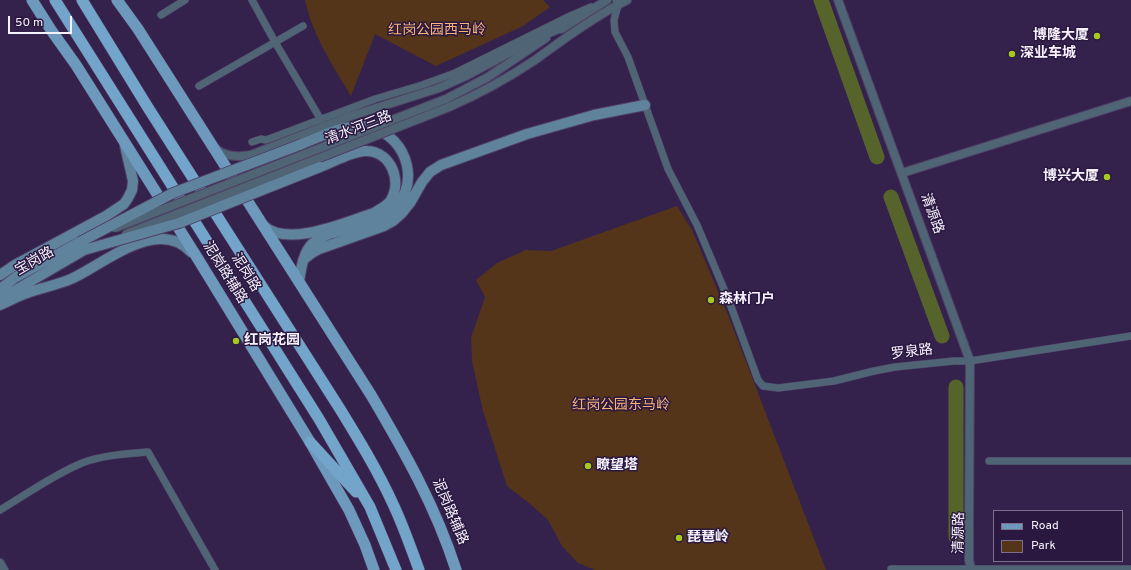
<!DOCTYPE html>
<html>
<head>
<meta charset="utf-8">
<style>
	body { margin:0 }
	#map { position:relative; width:1131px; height:570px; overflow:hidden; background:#34224c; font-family:Overpass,sans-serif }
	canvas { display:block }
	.legend { position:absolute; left:993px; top:510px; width:130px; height:52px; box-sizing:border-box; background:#2a1841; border:1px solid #7c6f8c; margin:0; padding:5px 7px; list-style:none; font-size:12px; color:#f6f2fd }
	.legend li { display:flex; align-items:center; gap:8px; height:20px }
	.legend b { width:20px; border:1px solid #7c6f8c }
	.scale { position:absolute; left:8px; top:16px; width:64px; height:18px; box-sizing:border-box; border:2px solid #f6f2fd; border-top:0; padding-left:5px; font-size:12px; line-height:14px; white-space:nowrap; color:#f6f2fd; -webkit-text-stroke:3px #2a1841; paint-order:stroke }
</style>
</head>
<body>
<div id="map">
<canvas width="1131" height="570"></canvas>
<ul class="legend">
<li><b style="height:5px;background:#6d9abc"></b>Road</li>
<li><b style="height:11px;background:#543519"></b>Park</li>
</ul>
<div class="scale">50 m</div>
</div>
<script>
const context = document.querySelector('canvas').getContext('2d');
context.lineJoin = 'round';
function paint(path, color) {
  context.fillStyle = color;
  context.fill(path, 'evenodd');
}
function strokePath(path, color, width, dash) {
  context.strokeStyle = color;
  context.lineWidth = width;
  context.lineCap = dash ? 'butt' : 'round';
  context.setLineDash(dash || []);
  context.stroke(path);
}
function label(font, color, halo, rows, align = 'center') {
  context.font = font + ' Overpass,"Noto Sans SC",sans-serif';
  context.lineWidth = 3;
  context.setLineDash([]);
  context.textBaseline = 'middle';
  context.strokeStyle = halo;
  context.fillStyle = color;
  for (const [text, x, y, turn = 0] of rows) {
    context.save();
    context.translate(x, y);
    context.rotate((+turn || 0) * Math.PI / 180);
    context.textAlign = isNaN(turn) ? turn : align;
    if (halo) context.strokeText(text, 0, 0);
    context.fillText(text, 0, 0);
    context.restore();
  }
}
paint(new Path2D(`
	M 305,0 L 543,0 L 550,7 L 523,26 L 436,66 L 375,34 L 351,96 C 333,66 312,34 305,0 Z
	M 677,206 L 692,230 L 728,315 L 826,570 L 595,570 L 578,563 L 562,546 L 548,520 L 529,503 L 507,486 L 483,411 L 472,361 L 471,338 L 485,297 L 476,280 L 497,263 L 526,250 L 551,251 Z`), '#543519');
strokePath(new Path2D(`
	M 821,0 L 877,157
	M 891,197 L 942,336
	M 956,537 L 956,387`), '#56642b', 15);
const minor = new Path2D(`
	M 252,0 L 275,42 L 321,120
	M 616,0 L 618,5 L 614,20 L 615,32 L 628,57 L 668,169 L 697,225 L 729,301 L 758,380 L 763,386 L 778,388 L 834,381 L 874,371 L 895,367 L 954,361 L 970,361 L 1131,336
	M 161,15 L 185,0
	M 199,86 L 303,26
	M 252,142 L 261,139 L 266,140 L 375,99 L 422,85 L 455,73 L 568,17 L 591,7
	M 989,461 L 1131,461
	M 0,510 C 27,494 53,475 82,463 C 103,455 126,454 148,452 L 215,570
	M 891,569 L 1131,569`);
const tertiary = new Path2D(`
	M 838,0 L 970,361 L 969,523 L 969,560 L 971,569
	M 561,29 L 607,0
	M 446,99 L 488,77 L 546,38
	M 449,107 C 479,94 508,78 535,60 C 565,38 594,17 627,0
	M 216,149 C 226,157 240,157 251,155 L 351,116 L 439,88 L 466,76 L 531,41 L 565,26
	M 902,173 L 1131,101
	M 0,563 L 4,570`);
const secondary = new Path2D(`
	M 264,226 C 288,248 346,222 374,213 C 380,209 387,206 391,200 C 402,180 391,152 367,151 C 354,150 333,162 320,167
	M 304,259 L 312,253 L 319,249 L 384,226 L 393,221 L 402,213 L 410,203 L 422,182 L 430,172 L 441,165 L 527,134 L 594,115 L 645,105
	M 0,275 L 15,265 L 106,216 L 124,204 L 128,198 L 132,190 L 133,181 L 125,146
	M 299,282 C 301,269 303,252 313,243 C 330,229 366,227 387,214 C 423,191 410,136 369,127 C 347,122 323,136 302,144
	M 0,289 L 16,277 L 80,242
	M 2,298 L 84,250
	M 0,305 C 11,300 22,294 33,291 C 46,287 59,284 71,279 C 104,264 158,216 191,252`);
const primary = new Path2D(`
	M 32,0 L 51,30 L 76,65 L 198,259 L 310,442 L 349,510 L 365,545 L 374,570
	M 117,0 L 138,29 L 371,395 C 404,451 436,507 456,570`);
const trunk = new Path2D(`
	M 55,0 L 319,419 L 370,507 L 396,570
	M 82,0 L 147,106 L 340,409 C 359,440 378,471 393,504 C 403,525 411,548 419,570
	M 310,442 L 356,492`);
strokePath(minor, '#4f3f65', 8);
strokePath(tertiary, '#4f3f65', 10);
strokePath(secondary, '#4f3f65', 12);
strokePath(primary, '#4f3f65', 12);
strokePath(trunk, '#4f3f65', 12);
strokePath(minor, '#4f6474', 7);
strokePath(tertiary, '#4f6474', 8);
strokePath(secondary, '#60839d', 10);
strokePath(primary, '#6d9abc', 11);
strokePath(trunk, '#73a4ca', 11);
const tertiaryBridge = new Path2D(`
	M 115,228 L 446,99
	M 126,234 L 449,107`);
const secondaryBridge = new Path2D(`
	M 80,242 L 173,193 L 302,144
	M 84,250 L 179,223 L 320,167`);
strokePath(tertiaryBridge, '#4f3f65', 10, []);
strokePath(secondaryBridge, '#4f3f65', 12, []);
strokePath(tertiaryBridge, '#4f6474', 8);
strokePath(secondaryBridge, '#60839d', 10);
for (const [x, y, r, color] of [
	[1097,36,4,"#a7c81f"],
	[1012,54,4,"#a7c81f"],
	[1107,177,4,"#a7c81f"],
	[711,300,4,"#a7c81f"],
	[236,341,4,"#a7c81f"],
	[588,466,4,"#a7c81f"],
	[679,538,4,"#a7c81f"]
]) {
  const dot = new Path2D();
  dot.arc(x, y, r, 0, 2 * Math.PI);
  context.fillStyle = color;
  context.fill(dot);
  strokePath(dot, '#2a1841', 1.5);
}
label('14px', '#f9b477', '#2a1841', [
	["红岗公园西马岭",437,31],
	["红岗公园东马岭",621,406]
]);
label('bold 14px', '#f6f2fd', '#2a1841', [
	["博隆大厦",1089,36,"right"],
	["深业车城",1020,54],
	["博兴大厦",1099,177,"right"],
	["森林门户",719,300],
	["红岗花园",244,341],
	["瞭望塔",596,466],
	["琵琶岭",687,538]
], 'left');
label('14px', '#f6f2fd', '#2a1841', [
	["清水河三路",359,129,-21],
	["清源路",931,214,70],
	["宝岗路",35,262,-30],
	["泥岗路辅路",224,273,58],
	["泥岗路",245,273,58],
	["罗泉路",912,353,-7],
	["泥岗路辅路",449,512,67],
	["清源路",960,533,-89]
]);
</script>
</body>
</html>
